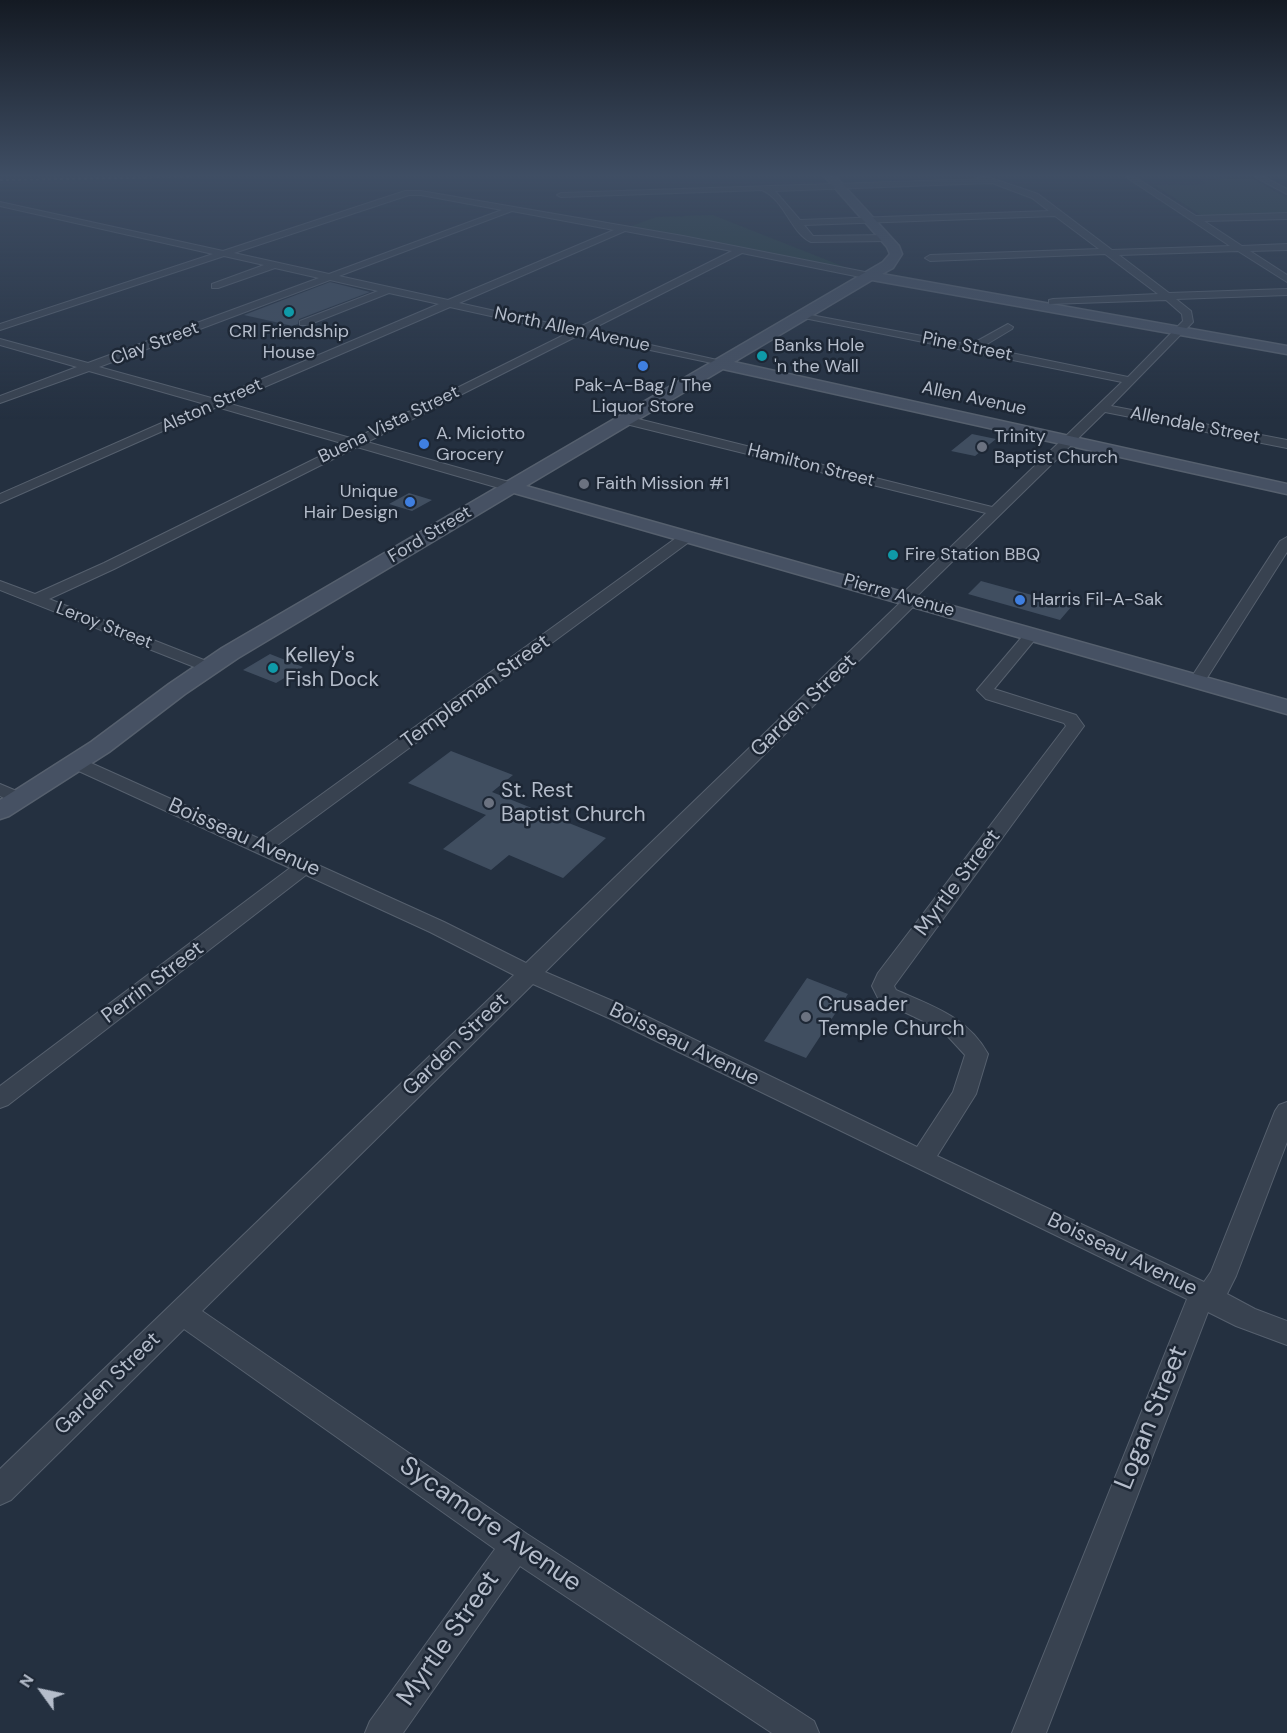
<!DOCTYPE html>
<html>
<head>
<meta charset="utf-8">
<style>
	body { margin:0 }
	#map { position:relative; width:1287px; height:1733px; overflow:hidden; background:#243040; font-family:"DM Sans",sans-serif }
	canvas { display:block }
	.north { position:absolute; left:12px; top:1661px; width:60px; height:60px; -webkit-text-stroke:4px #1d2735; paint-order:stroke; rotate:303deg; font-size:16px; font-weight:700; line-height:24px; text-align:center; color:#b5bdcb }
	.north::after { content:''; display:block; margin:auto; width:21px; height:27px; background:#b5bdcb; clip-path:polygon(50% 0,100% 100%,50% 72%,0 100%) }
</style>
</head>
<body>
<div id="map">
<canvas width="1287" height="1733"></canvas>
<div class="north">N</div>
</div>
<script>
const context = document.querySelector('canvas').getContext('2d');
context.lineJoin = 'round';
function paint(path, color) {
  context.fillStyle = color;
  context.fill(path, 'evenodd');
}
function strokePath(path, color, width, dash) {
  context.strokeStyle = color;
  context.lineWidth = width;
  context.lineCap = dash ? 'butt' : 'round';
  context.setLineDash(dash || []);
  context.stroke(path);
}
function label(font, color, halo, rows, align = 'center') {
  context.font = font + ' "DM Sans",sans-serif';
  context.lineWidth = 5;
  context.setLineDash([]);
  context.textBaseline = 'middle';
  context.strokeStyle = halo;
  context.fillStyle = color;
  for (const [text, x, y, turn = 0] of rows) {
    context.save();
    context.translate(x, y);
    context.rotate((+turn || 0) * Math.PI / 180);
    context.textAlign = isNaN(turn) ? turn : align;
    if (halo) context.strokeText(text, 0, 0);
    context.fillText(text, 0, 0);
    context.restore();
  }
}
paint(new Path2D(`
	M 1252,178 L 1287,198 L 1287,214 L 1204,217 L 1154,185 L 1206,184 L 1200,180 Z
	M 713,215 L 852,270 L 623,229 L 656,217 Z`), '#263e41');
paint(new Path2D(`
	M 330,282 L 370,292 L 299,319 L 298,324 L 293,326 L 244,315 Z
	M 972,434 L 996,439 L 975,456 L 951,451 Z
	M 409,493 L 432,500 L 412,511 L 389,504 Z
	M 981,581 L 1072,606 L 1060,620 L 968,594 Z
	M 270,654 L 303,667 L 276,683 L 243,670 Z
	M 451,751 L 513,775 L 492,792 L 606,838 L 563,878 L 509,855 L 491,870 L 443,849 L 486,815 L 408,783 Z
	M 807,978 L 848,994 L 806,1058 L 764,1041 Z`), '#404e60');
const street = new Path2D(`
	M 977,177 L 988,177 L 1038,194 L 1112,250 L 1230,246 L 1126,177 L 1135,177 L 1196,216 L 1287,213 L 1287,219 L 1204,221 L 1242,246 L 1287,244 L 1287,250 L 1250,251 L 1287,275 L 1287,282 L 1238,251 L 1119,255 L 1169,293 L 1287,289 L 1287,295 L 1176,299 L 1191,311 L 1193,322 L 1111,406 L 1287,440 L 1287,448 L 1105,412 L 916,597 L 919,600 L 917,603 L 545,972 L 629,1008 L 917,1147 L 953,1092 L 965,1055 L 942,1030 L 879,1000 L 872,986 L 878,973 L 1066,726 L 1064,723 L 986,699 L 977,690 L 1027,631 L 1037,631 L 1040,634 L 1037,637 L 994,689 L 1076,715 L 1084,726 L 894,986 L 896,990 C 932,1006 968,1017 988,1054 L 976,1094 L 937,1156 L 1204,1282 L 1211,1272 L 1275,1111 L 1279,1105 L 1287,1102 L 1287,1142 L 1236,1276 L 1227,1294 L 1255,1309 L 1287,1321 L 1287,1345 L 1236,1326 L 1208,1312 L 1046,1733 L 1012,1733 L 1187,1299 L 613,1020 L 533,984 L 202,1311 L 527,1534 L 814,1721 L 819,1733 L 772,1733 L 520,1566 L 403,1733 L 365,1733 L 370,1721 L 495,1549 L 184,1329 L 11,1500 L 0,1505 L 0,1469 L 514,975 L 430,932 L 306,875 L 8,1105 L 0,1108 L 0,1086 L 290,868 L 70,767 L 67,763 L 70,759 L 82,759 L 260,839 L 683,533 L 693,533 L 695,536 L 693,539 L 276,846 L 444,922 L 526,963 L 902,601 L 899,598 L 901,595 L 986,513 L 622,423 L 622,417 L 626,416 L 992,507 L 1122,382 L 804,318 L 799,315 L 800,313 L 970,345 L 1008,324 L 1013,327 L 1012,329 L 982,347 L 1128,377 L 1183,321 L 1182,314 L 1166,300 L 1049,304 L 1049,300 L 1053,299 L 1158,294 L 1105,254 L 930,261 L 925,258 L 930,255 L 1099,249 L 1055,216 L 804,225 L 813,236 L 886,235 L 890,238 L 886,241 L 811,242 C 790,232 785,200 762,190 L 561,197 L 557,195 L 561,193 L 980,179 ZM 992,183 L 1032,198 L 1049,211 L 800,220 L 775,191 Z
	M 1255,177 L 1264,177 L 1287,189 L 1287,194 Z
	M 405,191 L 421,191 L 683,236 L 870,273 L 875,276 L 870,279 L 742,253 L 588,331 L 726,362 L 726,366 L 579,335 L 367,442 L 516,484 L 518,487 L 516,490 L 506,490 L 357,447 L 114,569 L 49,599 L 214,664 L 216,667 L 214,670 L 202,670 L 0,590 L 0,581 L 35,594 L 104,563 L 345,444 L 217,407 L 0,503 L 0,494 L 205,404 L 89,371 L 0,403 L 0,396 L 77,367 L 0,345 L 0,339 L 88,363 L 319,278 L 275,268 L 218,288 L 212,288 L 212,284 L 264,265 L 224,256 L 0,330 L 0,324 L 213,254 L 0,206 L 0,202 L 223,251 ZM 409,195 L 421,195 L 502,210 L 329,274 L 234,253 ZM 512,211 L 614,230 L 448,300 L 339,276 ZM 625,231 L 732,251 L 576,329 L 459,303 ZM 330,280 L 378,291 L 300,321 L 300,325 L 308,325 L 389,293 L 439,304 L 215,399 L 99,367 ZM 450,307 L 568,333 L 354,439 L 227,403 Z
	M 1287,537 L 1287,552 L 1205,681 L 1203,684 L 1191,684 L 1189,681 L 1280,541 Z
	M 0,784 L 26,795 L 29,799 L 26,803 L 14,803 L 0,796 Z`);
const secondary = new Path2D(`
	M 825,177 L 836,177 L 899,246 L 902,254 L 893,268 L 882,274 L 1287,346 L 1287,354 L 872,280 L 734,362 L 1287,484 L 1287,494 L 723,369 L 526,486 L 1287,700 L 1287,714 L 514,493 L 238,658 L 185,694 L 109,752 L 9,816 L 0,819 L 0,800 L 91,742 L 169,684 L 222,648 L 883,262 L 890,254 L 887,247 Z`);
strokePath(street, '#56606e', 2);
strokePath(secondary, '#56606e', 3);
paint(street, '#384250');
paint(secondary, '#465163');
strokePath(new Path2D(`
	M 0,180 L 192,177`), '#5a6677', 2, [3, 3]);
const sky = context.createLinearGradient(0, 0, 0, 419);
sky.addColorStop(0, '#141a23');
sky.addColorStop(0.42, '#3f4e64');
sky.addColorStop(1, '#3f4e6400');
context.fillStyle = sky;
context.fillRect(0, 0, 1287, 419);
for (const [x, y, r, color] of [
	[289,312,6,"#0f9aa8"],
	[762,356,6,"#0f9aa8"],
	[643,366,6,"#3f7fe0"],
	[424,444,6,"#3f7fe0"],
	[982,447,6,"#6b7280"],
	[584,484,6,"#6b7280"],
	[410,502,6,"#3f7fe0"],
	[893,555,6,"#0f9aa8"],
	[1020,600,6,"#3f7fe0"],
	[273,668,6,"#0f9aa8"],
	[489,803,6,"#6b7280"],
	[806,1017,6,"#6b7280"]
]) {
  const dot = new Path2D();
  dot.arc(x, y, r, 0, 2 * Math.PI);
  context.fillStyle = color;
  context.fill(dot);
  strokePath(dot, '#1d2735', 2);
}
label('18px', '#b5bdcb', '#1d2735', [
	["North Allen Avenue",572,330,12],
	["Clay Street",155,344,-21],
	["Pine Street",967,347,11],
	["Allen Avenue",974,399,12],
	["Alston Street",212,406,-24],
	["Buena Vista Street",389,425,-26],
	["Allendale Street",1195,426,11],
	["Hamilton Street",811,466,14],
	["Ford Street",430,535,-31],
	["Pierre Avenue",899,596,16],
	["Leroy Street",104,626,21]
]);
label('18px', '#b5bdcb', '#1d2735', [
	["CRI Friendship",289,332,"center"],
	["House",289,353,"center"],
	["Banks Hole",774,346],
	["'n the Wall",774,367],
	["Pak-A-Bag / The",643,386,"center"],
	["Liquor Store",643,407,"center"],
	["A. Miciotto",436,434],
	["Grocery",436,455],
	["Trinity",994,437],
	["Baptist Church",994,458],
	["Faith Mission #1",596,484],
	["Unique",398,492,"right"],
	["Hair Design",398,513,"right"],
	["Fire Station BBQ",905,555],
	["Harris Fil-A-Sak",1032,600]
], 'left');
label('21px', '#b5bdcb', '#1d2735', [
	["Kelley's",285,656],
	["Fish Dock",285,680],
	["St. Rest",501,791],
	["Baptist Church",501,815],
	["Crusader",818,1005],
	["Temple Church",818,1029]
], 'left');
label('21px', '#b5bdcb', '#1d2735', [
	["Templeman Street",476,692,-36],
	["Garden Street",804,706,-44],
	["Boisseau Avenue",244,838,24],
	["Myrtle Street",958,883,-53],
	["Perrin Street",153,983,-37],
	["Garden Street",456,1045,-44],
	["Boisseau Avenue",684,1045,26],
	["Boisseau Avenue",1122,1255,26],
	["Garden Street",108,1384,-44]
]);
label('26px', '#b5bdcb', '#1d2735', [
	["Logan Street",1152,1418,-68],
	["Sycamore Avenue",490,1525,35],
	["Myrtle Street",449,1639,-55]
]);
</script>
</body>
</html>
